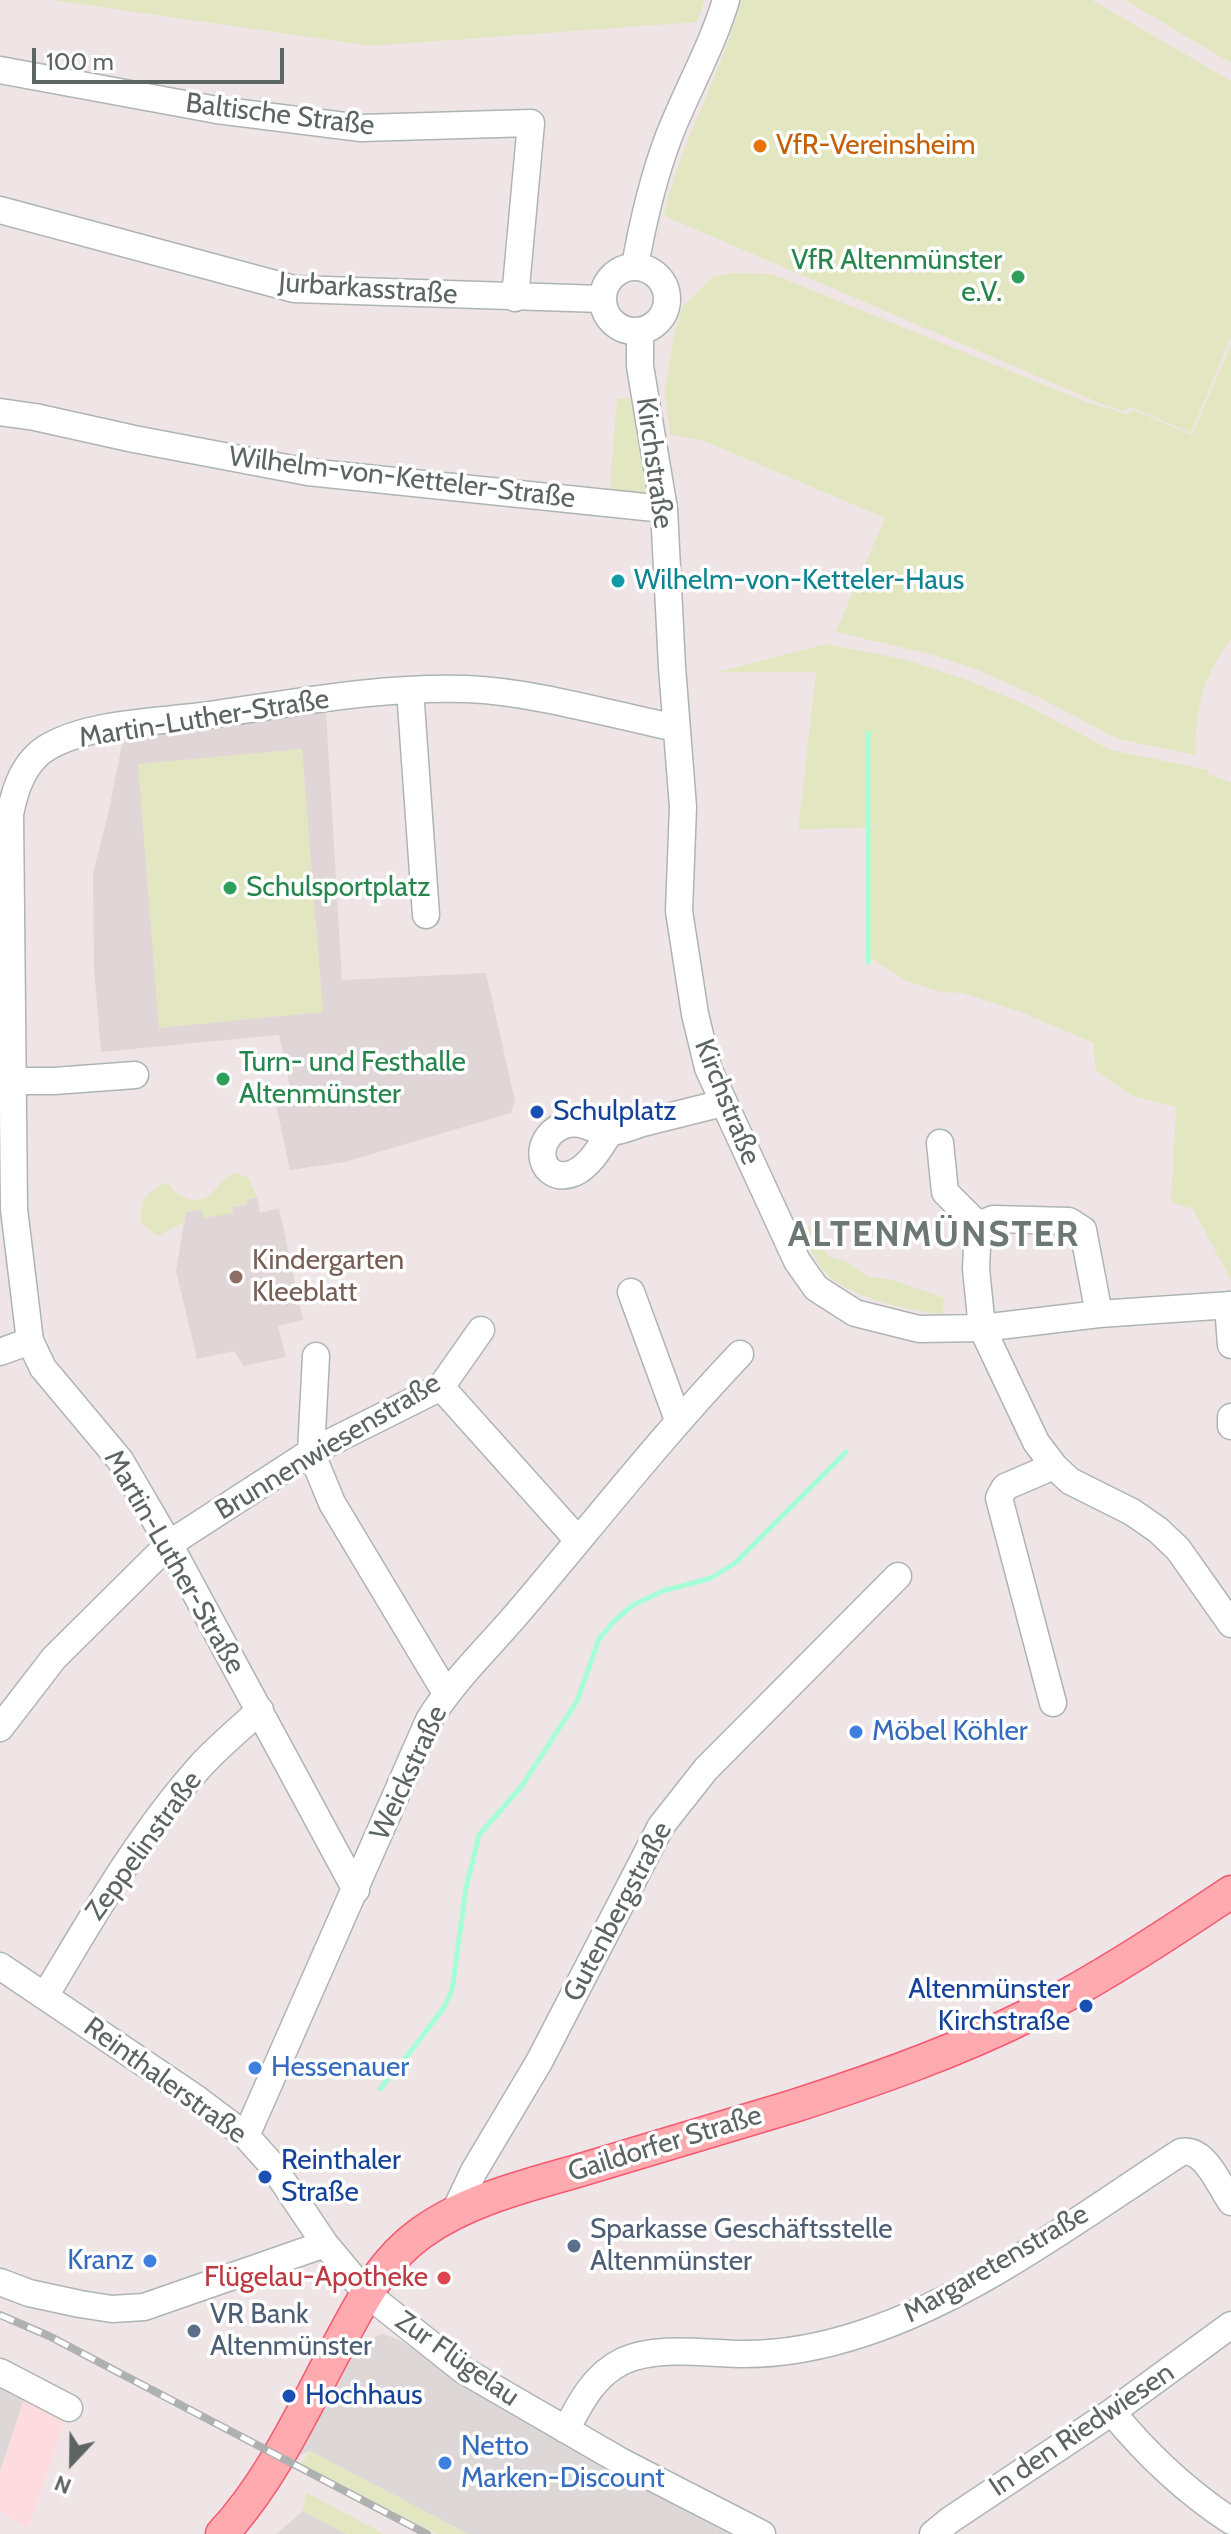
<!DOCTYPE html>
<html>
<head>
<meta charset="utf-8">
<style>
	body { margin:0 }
	#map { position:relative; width:1231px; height:2534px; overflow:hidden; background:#efe5e6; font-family:Cabin,sans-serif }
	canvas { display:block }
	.north { position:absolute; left:32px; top:2422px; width:80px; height:80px; -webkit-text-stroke:6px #fff; paint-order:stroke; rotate:202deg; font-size:22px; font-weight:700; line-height:32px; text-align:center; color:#5c6563 }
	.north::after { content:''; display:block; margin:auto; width:28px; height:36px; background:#5c6563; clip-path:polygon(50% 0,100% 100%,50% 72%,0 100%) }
	.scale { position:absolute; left:32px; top:48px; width:252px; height:36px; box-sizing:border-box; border:4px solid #5c6563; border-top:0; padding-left:10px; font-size:24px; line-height:28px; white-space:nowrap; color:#5c6563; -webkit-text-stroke:6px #fff; paint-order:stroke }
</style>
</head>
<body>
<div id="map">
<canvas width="1231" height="2534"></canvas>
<div class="north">N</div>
<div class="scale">100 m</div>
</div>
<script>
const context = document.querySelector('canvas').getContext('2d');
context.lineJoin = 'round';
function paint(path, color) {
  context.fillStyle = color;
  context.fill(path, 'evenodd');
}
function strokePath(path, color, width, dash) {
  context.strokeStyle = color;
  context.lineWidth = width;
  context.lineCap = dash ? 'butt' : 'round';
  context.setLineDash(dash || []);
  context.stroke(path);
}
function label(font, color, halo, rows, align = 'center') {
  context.font = font + ' Cabin,sans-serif';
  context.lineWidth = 7;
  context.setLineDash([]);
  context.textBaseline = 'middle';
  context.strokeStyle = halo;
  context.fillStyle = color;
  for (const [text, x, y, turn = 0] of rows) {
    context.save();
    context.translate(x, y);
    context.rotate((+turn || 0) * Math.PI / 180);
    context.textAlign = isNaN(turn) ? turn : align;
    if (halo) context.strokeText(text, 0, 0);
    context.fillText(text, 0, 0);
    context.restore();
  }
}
paint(new Path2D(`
	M 28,2387 L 69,2408 L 28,2529 L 0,2512 L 0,2471 Z`), '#fedbdf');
paint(new Path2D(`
	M 383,2334 L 400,2340 L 455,2379 L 511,2414 L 659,2495 L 737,2534 L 468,2534 L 310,2451 L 297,2456 L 351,2355 L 367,2339 Z
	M 0,2372 L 28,2387 L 0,2471 Z
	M 303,2511 L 347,2534 L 276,2534 Z`), '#ded7d8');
paint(new Path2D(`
	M 326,711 L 342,980 L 486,973 L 515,1101 L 511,1113 L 345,1162 L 290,1170 L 274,1095 L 291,1092 L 279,1035 L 101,1052 L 94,969 L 93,873 L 109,810 L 124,734 Z
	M 257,1197 L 260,1213 L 279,1208 L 303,1320 L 278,1326 L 286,1357 L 244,1366 L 234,1351 L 197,1359 L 176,1271 L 186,1212 L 201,1209 L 233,1212 L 233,1206 L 246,1205 L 246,1200 Z`), '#e1d6d7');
paint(new Path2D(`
	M 52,0 L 705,0 L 697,22 L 371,46 Z
	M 741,0 L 1092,0 L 1231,81 L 1231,337 L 1191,433 L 1130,407 L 1124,411 L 1102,404 L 664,216 C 680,141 722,74 741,0 Z
	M 1125,0 L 1231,0 L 1231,63 L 1140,9 Z
	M 735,273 L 772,274 L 1089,403 L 1127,414 L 1133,410 L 1192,435 L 1231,345 L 1231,639 C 1204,674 1194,711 1196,755 L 1118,739 L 1038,697 L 980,671 L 934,655 L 836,632 L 885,518 L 702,440 L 670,435 L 665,391 L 674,332 L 684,305 L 714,276 Z
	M 628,398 L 637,404 L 651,486 L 643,499 L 613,494 L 610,485 L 617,399 Z
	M 826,644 L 903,659 L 970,681 L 1024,704 L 1111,750 L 1208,770 L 1208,774 L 1231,782 L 1231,1280 L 1193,1209 L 1171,1202 L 1176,1107 L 1132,1096 L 1096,1071 L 1093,1043 L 1021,1012 L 962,993 L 941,992 L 905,980 L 869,957 L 868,828 L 798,829 L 816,672 L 717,672 Z
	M 302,749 L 323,1012 L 159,1028 L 138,764 Z
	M 233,1173 L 248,1177 L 257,1197 L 247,1200 L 247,1204 L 233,1206 L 233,1213 L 204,1218 L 201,1209 L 186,1212 L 183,1223 L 157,1236 L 141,1223 C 139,1199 146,1193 167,1182 C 177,1198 199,1208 214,1191 C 221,1183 223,1179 233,1173 Z
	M 810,1227 L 828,1256 L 845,1261 L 869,1277 L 894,1280 L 944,1298 L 943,1314 C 910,1311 849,1298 826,1273 C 815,1262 808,1244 800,1230 Z
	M 310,2451 L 468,2534 L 437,2534 L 301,2464 Z
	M 306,2492 L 382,2533 L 385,2534 L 347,2534 L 303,2511 Z`), '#e3e7c1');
strokePath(new Path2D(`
	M 868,962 L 868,733
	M 380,2089 L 418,2042 L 444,2007 L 452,1990 L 466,1888 L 479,1835 L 521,1787 L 577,1701 L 599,1639 L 614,1621 L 633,1605 L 663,1591 L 711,1578 L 735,1563 L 846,1452`), '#a5ffd7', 5);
const minor = new Path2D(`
	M 0,70 L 217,110 L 361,128 L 531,123 L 515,298
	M 0,210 L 294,289 L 602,299
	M 635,266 C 643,221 653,178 669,136 C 687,90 712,47 726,0
	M603 299a32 32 0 1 1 64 0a32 32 0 1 1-64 0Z
	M 640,331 L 640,366 L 664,509 L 672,667 L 683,807 L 679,911 L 695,1014 L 708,1068 L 797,1261 L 816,1288 L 855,1313 L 919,1329 L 982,1328 L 1099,1314 L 1231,1305
	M 0,412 L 35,417 L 134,439 L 308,472 L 664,509
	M 410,690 L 426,915
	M 0,1081 L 54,1081 L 135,1075
	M 610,1132 C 601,1146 590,1166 574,1173 C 541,1186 529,1141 562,1126 C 580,1118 592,1131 609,1132 C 618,1132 631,1127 639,1124 C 667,1117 695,1110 723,1103
	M 940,1143 L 945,1192 L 978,1225
	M 631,1292 L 678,1420
	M 1228,1305 L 1231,1345
	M 1099,1314 L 1083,1230 L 1069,1221 L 993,1219 L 978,1225 L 976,1269 L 982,1328 L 1036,1442 L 1054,1466 L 1070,1481 L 1132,1512 L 1158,1530 L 1178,1549 L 1231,1624
	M 0,1352 L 30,1341
	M 316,1356 L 311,1452 L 332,1503 L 446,1693
	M 441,1387 L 578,1540
	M 1231,1417 L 1231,1426
	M 1053,1703 L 999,1498 L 1005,1487 L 1054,1466
	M 0,1728 L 54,1658 L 169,1544 L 311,1452 L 441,1387 L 481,1330
	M 356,1890 L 169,1544 L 120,1460 L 43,1368 L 30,1341 L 14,1209 L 10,814 C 15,789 24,761 48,747 C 89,723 155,722 202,716 C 289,704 379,686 467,689 C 535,692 609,714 676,728
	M 0,1966 L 197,2099 L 246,2136 L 272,2165 L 325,2244 L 366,2293 L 463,2370 L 622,2462 L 762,2534
	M 45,1996 C 92,1918 137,1838 197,1770 C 216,1748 239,1730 260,1710
	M 246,2136 L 429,1720 C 455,1678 491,1645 522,1608 C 594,1523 663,1435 740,1354
	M 453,2215 L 474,2171 L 539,2062 L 661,1826 L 706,1769 L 898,1576
	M 0,2282 L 29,2293 L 80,2304 L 112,2309 L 144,2307 L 325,2244
	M 0,2372 L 69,2408
	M 1112,2412 C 1147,2455 1184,2490 1231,2521
	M 566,2430 C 580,2403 594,2375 623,2361 C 659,2345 706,2354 745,2354 C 785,2354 825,2346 864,2333 C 977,2296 1082,2216 1181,2152 C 1205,2147 1219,2185 1231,2202
	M 933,2534 L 950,2520 L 1112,2412 L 1231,2325`);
const major = new Path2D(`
	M 222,2534 C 273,2479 304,2408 340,2342 C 362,2301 382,2261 421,2233 C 468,2199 529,2185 584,2169 C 654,2148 724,2127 794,2106 C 875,2080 957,2051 1033,2013 C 1100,1979 1168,1934 1231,1892`);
strokePath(minor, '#adb5b3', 29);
strokePath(major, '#f45972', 35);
strokePath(minor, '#fff', 26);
strokePath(major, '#ffaaae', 32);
const rail = new Path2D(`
	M 0,2315 L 49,2336 L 427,2534`);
strokePath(rail, '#afb1b0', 8);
strokePath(rail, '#fff', 5, [15]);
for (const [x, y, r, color] of [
	[760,146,8,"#e8710a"],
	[1018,277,8,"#2e9e5b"],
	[618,581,8,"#0f9aa8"],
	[230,888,8,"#2e9e5b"],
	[223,1079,8,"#2e9e5b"],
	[537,1112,8,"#1a4fb4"],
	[236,1277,8,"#8d6e63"],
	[856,1732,8,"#3f7fe0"],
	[1086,2006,8,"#1a4fb4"],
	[255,2068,8,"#3f7fe0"],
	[265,2177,8,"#1a4fb4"],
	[574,2246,8,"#5c6f8a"],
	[150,2261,8,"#3f7fe0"],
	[444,2278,8,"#e0444e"],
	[194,2331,8,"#5c6f8a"],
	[289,2396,8,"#1a4fb4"],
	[445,2463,8,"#3f7fe0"]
]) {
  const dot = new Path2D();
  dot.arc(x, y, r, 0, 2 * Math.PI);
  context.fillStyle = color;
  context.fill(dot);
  strokePath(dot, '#fff', 3);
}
label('28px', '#5c6563', '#fff', [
	["Baltische Straße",280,115,7],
	["Jurbarkasstraße",368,289,4],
	["Kirchstraße",654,463,82],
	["Wilhelm-von-Ketteler-Straße",402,478,7],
	["Martin-Luther-Straße",204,719,-9],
	["Kirchstraße",727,1102,68],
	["Brunnenwiesenstraße",328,1447,-31],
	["Martin-Luther-Straße",174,1562,60],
	["Weickstraße",409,1773,-65],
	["Zeppelinstraße",144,1846,-54],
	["Gutenbergstraße",618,1912,-62],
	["Reinthalerstraße",165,2081,36],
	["Gaildorfer Straße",665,2144,-17],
	["Margaretenstraße",996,2264,-30],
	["Zur Flügelau",457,2359,35],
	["In den Riedwiesen",1082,2430,-34]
]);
label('28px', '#c56008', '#fff', [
	["VfR-Vereinsheim",776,146]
], 'left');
label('28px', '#27864d', '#fff', [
	["VfR Altenmünster",1002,261,"right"],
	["e.V.",1002,293,"right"],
	["Schulsportplatz",246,888],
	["Turn- und Festhalle",239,1063],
	["Altenmünster",239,1095]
], 'left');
label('28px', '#0d838f', '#fff', [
	["Wilhelm-von-Ketteler-Haus",634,581]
], 'left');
label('28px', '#164399', '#fff', [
	["Schulplatz",553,1112],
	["Altenmünster",1070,1990,"right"],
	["Kirchstraße",1070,2022,"right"],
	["Reinthaler",281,2161],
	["Straße",281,2193],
	["Hochhaus",305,2396]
], 'left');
label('28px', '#785e54', '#fff', [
	["Kindergarten",252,1261],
	["Kleeblatt",252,1293]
], 'left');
label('28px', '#366cbe', '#fff', [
	["Möbel Köhler",872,1732],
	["Hessenauer",271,2068],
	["Kranz",134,2261,"right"],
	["Netto",461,2447],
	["Marken-Discount",461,2479]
], 'left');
label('28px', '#4e5e75', '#fff', [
	["Sparkasse Geschäftsstelle",590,2230],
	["Altenmünster",590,2262],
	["VR Bank",210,2315],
	["Altenmünster",210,2347]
], 'left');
label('28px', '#be3a42', '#fff', [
	["Flügelau-Apotheke",428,2278]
], 'right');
context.letterSpacing = '2px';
label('bold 36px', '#6d7874', '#fff', [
	["ALTENMÜNSTER",934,1235]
]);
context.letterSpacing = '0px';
</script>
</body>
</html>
